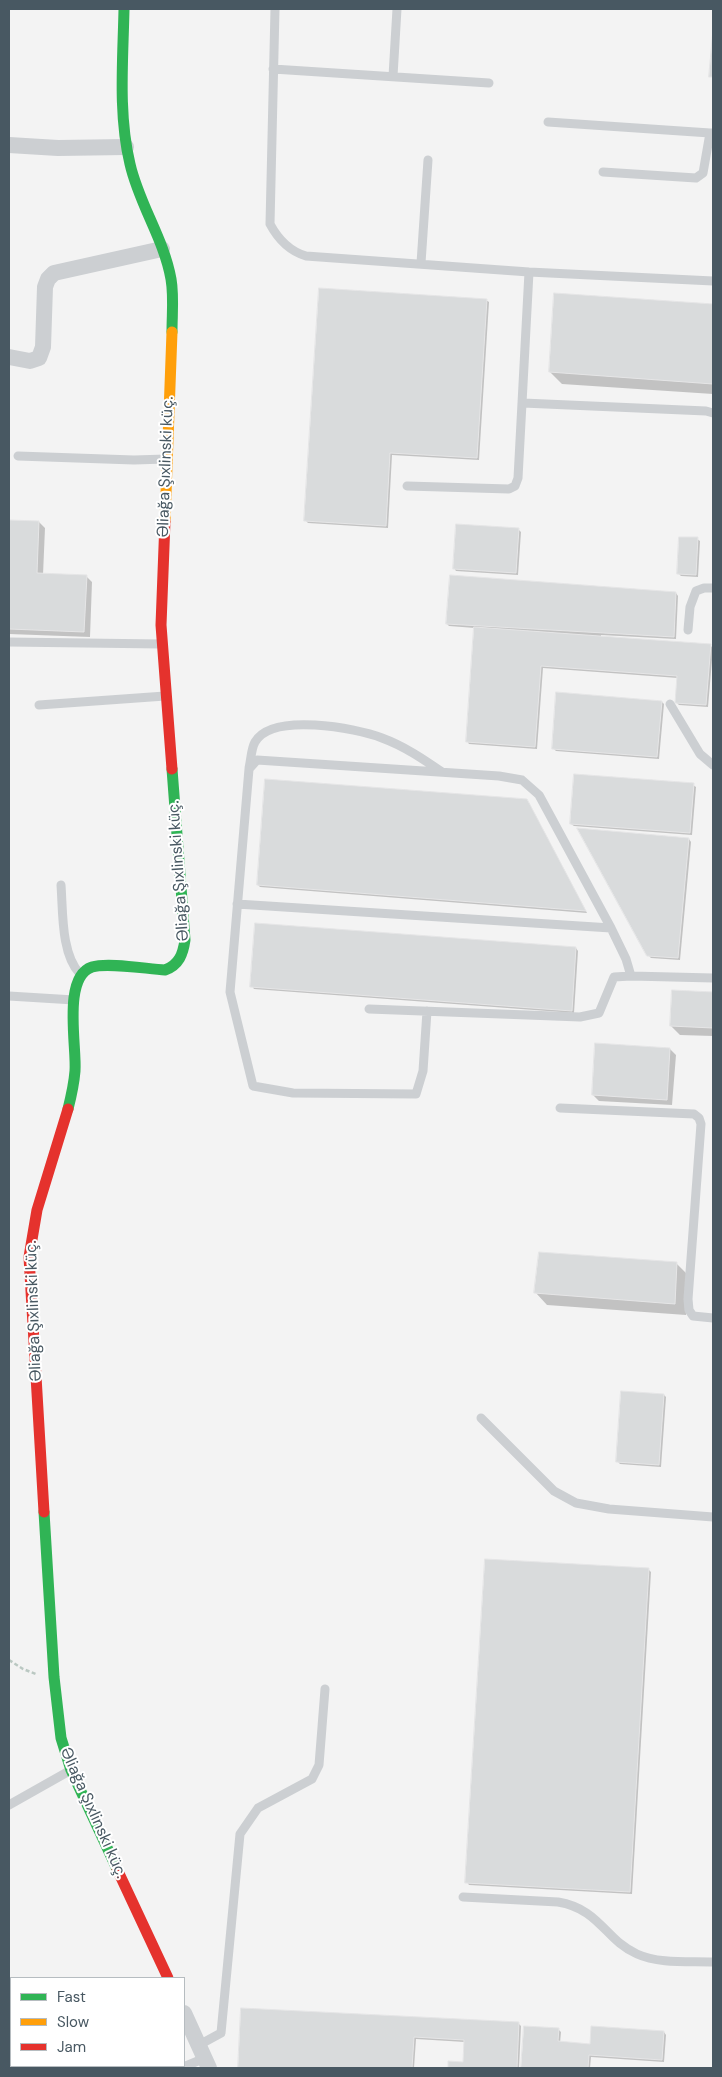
<!DOCTYPE html>
<html>
<head>
<meta charset="utf-8">
<style>
	body { margin:0 }
	#map { position:relative; width:722px; height:2077px; overflow:hidden; background:#f3f3f3; font-family:"DM Sans",sans-serif }
	canvas { display:block }
	.frame { position:absolute; inset:0; border:10px solid #485862; pointer-events:none }
	.legend { position:absolute; left:10px; top:1977px; width:175px; height:90px; box-sizing:border-box; background:#fff; border:1px solid #b6bcc0; margin:0; padding:6px 9px; list-style:none; font-size:15px; color:#485862 }
	.legend li { display:flex; align-items:center; gap:10px; height:25px }
	.legend b { width:25px; border:1px solid #b6bcc0 }
</style>
</head>
<body>
<div id="map">
<canvas width="722" height="2077"></canvas>
<div class="frame"></div>
<ul class="legend">
<li><b style="height:6px;background:#30b455"></b>Fast</li>
<li><b style="height:6px;background:#ff9f0a"></b>Slow</li>
<li><b style="height:6px;background:#e5322d"></b>Jam</li>
</ul>
</div>
<script>
const context = document.querySelector('canvas').getContext('2d');
context.lineJoin = 'round';
function paint(path, color) {
  context.fillStyle = color;
  context.fill(path, 'evenodd');
}
function strokePath(path, color, width, dash) {
  context.strokeStyle = color;
  context.lineWidth = width;
  context.lineCap = dash ? 'butt' : 'round';
  context.setLineDash(dash || []);
  context.stroke(path);
}
function label(font, color, halo, rows, align = 'center') {
  context.font = font + ' "DM Sans",sans-serif';
  context.lineWidth = 4;
  context.setLineDash([]);
  context.textBaseline = 'middle';
  context.strokeStyle = halo;
  context.fillStyle = color;
  for (const [text, x, y, turn = 0] of rows) {
    context.save();
    context.translate(x, y);
    context.rotate((+turn || 0) * Math.PI / 180);
    context.textAlign = isNaN(turn) ? turn : align;
    if (halo) context.strokeText(text, 0, 0);
    context.fillText(text, 0, 0);
    context.restore();
  }
}
paint(new Path2D(`
	M 555,294 L 713,306 L 713,394 L 562,384 L 550,372 Z
	M 486,300 L 489,302 L 479,460 L 392,455 L 388,528 L 308,523 L 306,521 Z
	M 9,521 L 39,522 L 45,528 L 43,575 L 86,576 L 92,582 L 90,637 L 9,634 Z
	M 518,529 L 521,532 L 518,575 L 456,571 L 454,568 Z
	M 697,539 L 700,541 L 698,577 L 681,576 L 678,573 Z
	M 676,593 L 678,596 L 676,639 L 601,635 L 601,637 L 710,645 L 713,648 L 708,707 L 679,705 L 676,702 L 678,678 L 543,668 L 537,749 L 469,744 L 467,741 L 475,628 L 449,626 L 447,624 Z
	M 662,702 L 664,704 L 659,759 L 556,751 L 553,748 Z
	M 693,785 L 696,787 L 692,835 L 574,826 L 571,824 Z
	M 529,803 L 587,913 L 260,887 L 258,885 Z
	M 689,839 L 691,842 L 680,960 L 651,958 L 648,955 Z
	M 576,948 L 578,951 L 574,1013 L 254,989 L 252,986 Z
	M 673,991 L 713,993 L 713,1036 L 680,1035 L 671,1026 Z
	M 670,1049 L 676,1055 L 672,1105 L 599,1101 L 593,1095 Z
	M 676,1263 L 688,1275 L 686,1315 L 547,1305 L 536,1293 Z
	M 664,1395 L 666,1397 L 661,1467 L 620,1464 L 618,1462 Z
	M 648,1569 L 651,1572 L 632,1894 L 469,1885 L 467,1882 Z
	M 243,2009 L 518,2023 L 521,2026 L 519,2068 L 449,2068 L 449,2063 L 464,2064 L 465,2042 L 416,2039 L 414,2068 L 239,2068 Z
	M 525,2027 L 558,2029 L 561,2032 L 560,2043 L 591,2045 L 664,2032 L 666,2035 L 664,2062 L 591,2057 L 590,2068 L 522,2068 Z`), '#0003');
const building = new Path2D(`
	M 713,30 L 713,77 L 709,77 Z
	M 319,288 L 487,299 L 477,458 L 390,453 L 386,526 L 304,521 Z
	M 554,293 L 713,304 L 713,384 L 549,372 Z
	M 9,520 L 39,521 L 37,573 L 87,575 L 84,632 L 9,629 Z
	M 456,524 L 519,528 L 516,573 L 453,569 Z
	M 679,537 L 698,537 L 696,575 L 677,574 Z
	M 450,575 L 676,592 L 674,637 L 446,624 Z
	M 474,627 L 711,644 L 706,705 L 675,703 L 677,676 L 541,666 L 535,747 L 466,742 Z
	M 556,692 L 662,701 L 657,757 L 552,749 Z
	M 574,774 L 694,783 L 690,833 L 570,824 Z
	M 265,779 L 527,799 L 586,911 L 257,885 Z
	M 577,828 L 689,838 L 678,958 L 647,956 Z
	M 255,923 L 576,947 L 572,1011 L 250,987 Z
	M 672,990 L 713,992 L 713,1028 L 670,1026 Z
	M 595,1043 L 670,1048 L 667,1100 L 592,1095 Z
	M 539,1252 L 677,1262 L 675,1304 L 534,1293 Z
	M 621,1391 L 664,1394 L 659,1465 L 616,1462 Z
	M 485,1559 L 649,1568 L 630,1892 L 465,1883 Z
	M 241,2008 L 519,2022 L 517,2068 L 448,2068 L 448,2061 L 463,2062 L 464,2040 L 414,2037 L 412,2068 L 238,2068 Z
	M 524,2026 L 559,2028 L 558,2041 L 590,2044 L 591,2026 L 664,2031 L 662,2060 L 589,2055 L 588,2068 L 521,2068 Z`);
paint(building, '#d9dbdc');
strokePath(building, '#e5e5e6', 1);
strokePath(new Path2D(`
	M 9,1660 L 23,1669 L 36,1674`), '#bac8c2', 2.5, [4, 2.5]);
strokePath(new Path2D(`
	M 275,9 L 270,224 C 278,239 289,251 306,256 L 529,272 L 713,281
	M 273,69 L 489,83
	M 393,76 L 397,9
	M 548,122 L 710,133
	M 603,172 L 696,178 L 703,173 L 710,133 L 713,133
	M 421,263 L 428,160
	M 523,403 L 706,411 L 713,413
	M 18,456 L 134,460 L 166,459
	M 407,486 L 509,489 L 515,486 L 518,478 L 529,272
	M 688,630 L 690,607 L 696,591 L 704,588 L 713,588
	M 9,642 L 161,644
	M 670,704 L 700,754 L 713,765
	M 39,705 L 165,696
	M 249,768 C 251,760 251,749 255,742 C 272,712 356,728 382,738 C 404,746 423,759 442,772
	M 61,885 C 63,912 61,954 80,974
	M 237,904 L 611,928
	M 9,996 L 74,1000
	M 369,1009 L 580,1017 L 599,1013 L 614,977 L 631,976
	M 427,1011 L 423,1071 L 416,1094 L 293,1093 L 253,1086 L 230,992 L 249,769 L 257,760 L 499,776 L 522,780 L 539,795 L 611,928 L 626,959 L 631,976 L 713,978
	M 560,1108 L 694,1114 L 699,1118 L 701,1124 L 688,1299 L 689,1310 L 693,1316 L 713,1318
	M 481,1418 L 554,1491 L 576,1503 L 609,1509 L 713,1517
	M 9,1805 L 71,1770
	M 463,1897 L 558,1902 C 600,1909 605,1940 637,1954 C 659,1964 689,1961 713,1962
	M 199,2045 L 221,2033 L 240,1834 L 258,1808 L 312,1779 L 319,1765 L 325,1689
	M 181,2068 L 205,2058`), '#cccfd2', 9);
strokePath(new Path2D(`
	M 9,145 L 58,148 L 126,147
	M 9,357 L 30,361 L 39,358 L 43,347 L 45,287 L 48,279 L 54,273 L 162,249
	M 184,2013 L 209,2068`), '#cccfd2', 16);
strokePath(new Path2D(`
	M 124,9 C 123,60 118,114 130,164 C 139,204 164,239 171,279 C 174,296 172,314 172,332
	M 68,1109 C 71,1097 74,1084 75,1071 C 77,1047 62,977 92,967 C 108,962 147,969 165,970 C 179,965 183,954 185,940 L 172,769
	M 44,1512 L 54,1677 L 61,1738 L 71,1770 L 117,1869`), '#30b455', 11);
strokePath(new Path2D(`
	M 165,521 L 172,332`), '#ff9f0a', 11);
strokePath(new Path2D(`
	M 165,521 L 161,625 L 172,769
	M 44,1512 L 29,1257 L 37,1210 L 68,1109
	M 117,1869 L 168,1978`), '#e5322d', 11);
label('16px', '#485862', '#fff', [
	["Əliağa Şıxlinski küç.",166,467,-88],
	["Əliağa Şıxlinski küç.",179,871,-94],
	["Əliağa Şıxlinski küç.",34,1311,-92],
	["Əliağa Şıxlinski küç.",93,1813,66]
]);
</script>
</body>
</html>
